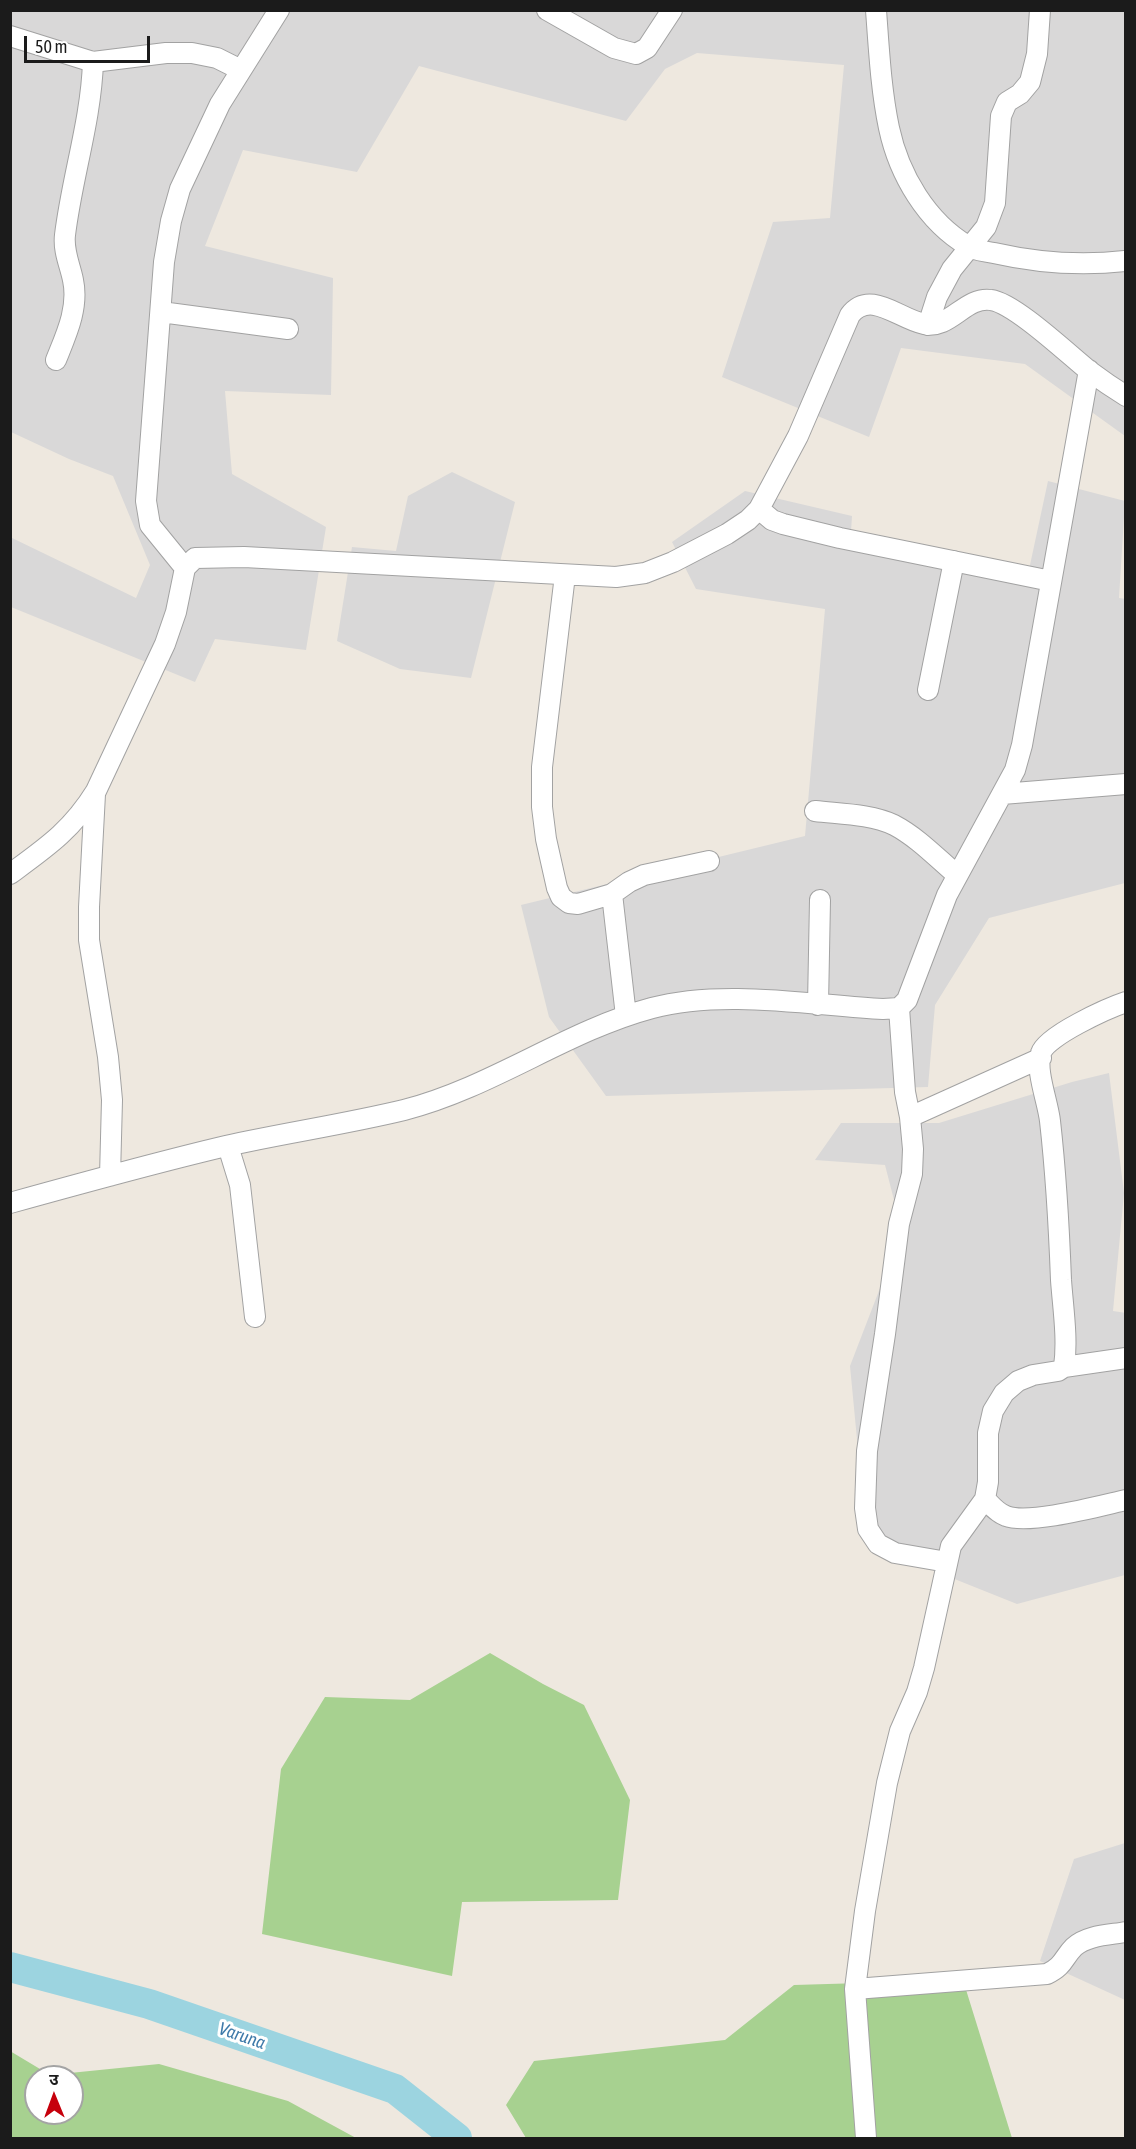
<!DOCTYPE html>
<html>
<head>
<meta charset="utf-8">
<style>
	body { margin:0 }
	#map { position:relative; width:1136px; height:2149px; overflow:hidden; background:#eee8df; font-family:"Asap Condensed","Noto Sans Devanagari",sans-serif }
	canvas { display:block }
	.frame { position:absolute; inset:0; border:12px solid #1b1b1b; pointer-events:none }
	.north { position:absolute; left:24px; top:2065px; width:60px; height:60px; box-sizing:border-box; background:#fff; border:2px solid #a4a4a4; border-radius:50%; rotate:359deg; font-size:16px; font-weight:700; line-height:24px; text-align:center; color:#1b1b1b }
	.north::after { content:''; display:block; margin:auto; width:21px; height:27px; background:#c6000c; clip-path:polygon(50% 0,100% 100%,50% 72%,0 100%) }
	.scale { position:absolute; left:24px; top:36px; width:126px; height:27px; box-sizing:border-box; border:3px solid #1b1b1b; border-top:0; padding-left:8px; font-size:18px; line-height:21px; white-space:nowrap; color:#1b1b1b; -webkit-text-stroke:4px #fff; paint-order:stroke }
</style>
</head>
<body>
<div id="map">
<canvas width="1136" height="2149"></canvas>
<div class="frame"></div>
<div class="north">उ</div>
<div class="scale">50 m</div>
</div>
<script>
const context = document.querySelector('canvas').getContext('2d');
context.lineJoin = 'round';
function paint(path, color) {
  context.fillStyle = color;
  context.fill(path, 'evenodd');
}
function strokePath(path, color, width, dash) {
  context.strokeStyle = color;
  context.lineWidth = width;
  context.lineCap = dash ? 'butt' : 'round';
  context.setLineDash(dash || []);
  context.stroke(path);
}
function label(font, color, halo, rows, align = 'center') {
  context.font = font + ' "Asap Condensed",sans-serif';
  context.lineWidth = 6;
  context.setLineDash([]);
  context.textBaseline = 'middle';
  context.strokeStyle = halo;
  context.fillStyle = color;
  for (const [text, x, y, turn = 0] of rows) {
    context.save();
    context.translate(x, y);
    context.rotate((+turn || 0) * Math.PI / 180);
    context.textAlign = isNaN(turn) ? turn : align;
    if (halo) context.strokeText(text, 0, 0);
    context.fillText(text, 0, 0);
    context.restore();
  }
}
paint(new Path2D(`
	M 11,11 L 1125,11 L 1125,436 L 1025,364 L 901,348 L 869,437 L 722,377 L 773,222 L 830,218 L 844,65 L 697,53 L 665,69 L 626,121 L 419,66 L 357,172 L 243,150 L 205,246 L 333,278 L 331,395 L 225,391 L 232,474 L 326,527 L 306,650 L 215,639 L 195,682 L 11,607 L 10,537 L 136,598 L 150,565 L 113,476 L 69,459 L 11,432 Z
	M 452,472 L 515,502 L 471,678 L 400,669 L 337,641 L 352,547 L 396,551 L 408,496 Z
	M 1048,481 L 1125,501 L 1119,598 L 1126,599 L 1125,883 L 989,918 L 935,1005 L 928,1087 L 606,1096 L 549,1017 L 521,905 L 805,836 L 825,609 L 696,589 L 672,542 L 745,491 L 852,516 L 850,547 L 1027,579 Z
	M 1109,1073 L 1124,1193 L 1113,1311 L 1126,1313 L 1125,1575 L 1017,1604 L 867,1544 L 850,1366 L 902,1231 L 885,1165 L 815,1160 L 841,1123 L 939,1123 L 1072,1082 Z
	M 1125,1843 L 1125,2000 L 1040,1961 L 1074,1859 Z`), '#d9d8d8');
paint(new Path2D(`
	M 490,1653 L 543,1684 L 584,1705 L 630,1800 L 618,1900 L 462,1902 L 452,1976 L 262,1934 L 281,1769 L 325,1697 L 410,1700 Z
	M 963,1980 L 1012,2138 L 526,2138 L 506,2105 L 534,2061 L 725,2040 L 794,1985 Z
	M 10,2051 L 50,2075 L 159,2064 L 288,2101 L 356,2138 L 11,2138 ZM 36,2077 L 72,2077 L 72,2113 L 36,2113 Z`), '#a7d190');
strokePath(new Path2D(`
	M 10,1967 L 149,2004 L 395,2089 L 457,2138`), '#9cd4e0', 30);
const minor = new Path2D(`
	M 547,10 L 614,48 L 636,54 L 647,48 L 672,10
	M 876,10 C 879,50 881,90 889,128 C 899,175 927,222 968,246 C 975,251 986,251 994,253 C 1038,263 1081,266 1125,261
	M 10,36 L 93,62 L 166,53 L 192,53 L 217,58 L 241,70
	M 161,312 L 288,329
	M 928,325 L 937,297 L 952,269 L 986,227 L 995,203 L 1001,116 L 1007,102 L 1020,94 L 1030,82 L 1037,54 L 1040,10
	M 56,360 C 66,335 79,308 73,280 C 70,265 63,251 65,235 C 72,177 91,121 93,62
	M 759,509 L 772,520 L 783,524 L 840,538 L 1051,581
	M 185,568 L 150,525 L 146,501 L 164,262 L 171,221 L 180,189 L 220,104 L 279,10
	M 565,575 L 542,767 L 542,807 L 546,839 L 557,888 L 561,897 L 569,903 L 578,904 L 612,894 L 629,882 L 644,875 L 709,861
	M 928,690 L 954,561
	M 95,794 L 89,907 L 89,940 L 108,1057 L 112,1100 L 110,1176
	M 1002,794 L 1126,784
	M 815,811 C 840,814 871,814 894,825 C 917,837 937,858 957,875
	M 10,874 C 47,847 72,830 96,791 L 165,644 L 176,612 L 185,568 L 195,558 L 244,557 L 616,577 L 645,573 L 673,562 L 727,534 L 748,520 L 759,509 L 798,436 L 850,315 C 870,289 899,319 924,324 C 950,330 965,296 991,300 C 1014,303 1067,353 1088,370 C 1100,379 1113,388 1126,396
	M 612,894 L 626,1016
	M 818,1005 L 820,900
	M 899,1008 L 905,1092 L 910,1117 L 913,1149 L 912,1174 L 899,1224 L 885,1334 L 867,1451 L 865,1508 L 868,1529 L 878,1544 L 895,1553 L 947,1562
	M 910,1117 L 1041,1058
	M 228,1146 L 240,1185 L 255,1317
	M 10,1203 C 82,1183 154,1163 226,1146 C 285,1133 346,1124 404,1110 C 493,1087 566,1031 652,1008 C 722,989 811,1005 883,1009 L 899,1008 L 907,1000 L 947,895 L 1015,770 L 1022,745 L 1089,370
	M 1064,1367 L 1126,1358
	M 985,1499 C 991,1505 997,1513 1006,1516 C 1029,1525 1099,1506 1126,1500
	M 855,1989 L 1047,1974 C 1064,1966 1063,1958 1074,1947 C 1087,1935 1109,1935 1126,1932
	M 866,2138 L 855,1989 L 865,1911 L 887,1783 L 900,1731 L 917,1692 L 924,1668 L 951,1546 L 985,1499 L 988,1482 L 988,1433 L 993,1411 L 1004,1393 L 1018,1381 L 1033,1375 L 1058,1371 L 1064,1367 C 1068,1339 1063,1308 1061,1280 C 1059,1227 1056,1174 1050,1121 C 1048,1102 1035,1070 1041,1053 C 1046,1036 1108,1008 1126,1002`);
strokePath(minor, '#a2a2a2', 22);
strokePath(minor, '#fff', 20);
label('italic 18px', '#3f7aa9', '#fff', [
	["Varuna",242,2036,19]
]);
</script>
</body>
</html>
